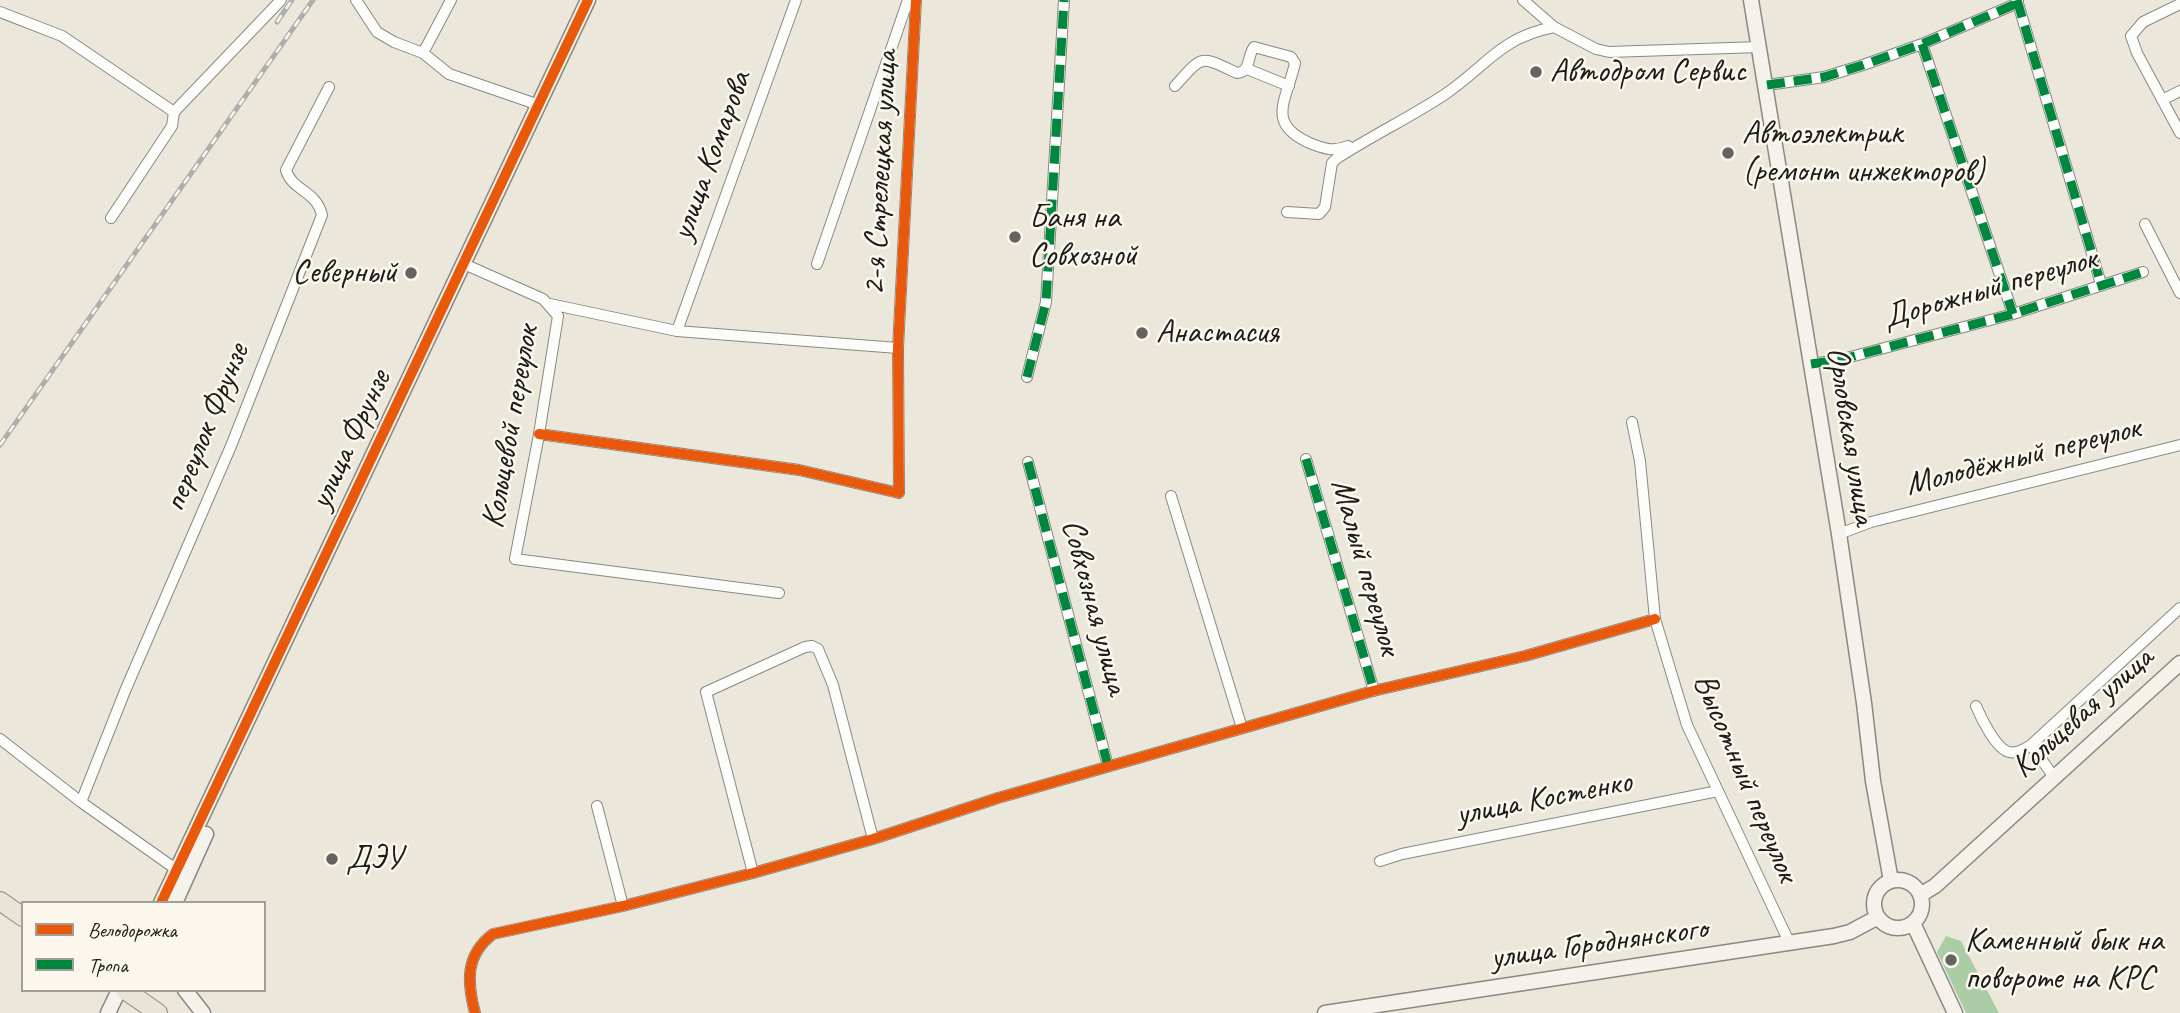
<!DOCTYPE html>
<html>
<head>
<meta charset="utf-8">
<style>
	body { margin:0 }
	#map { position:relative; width:2180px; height:1013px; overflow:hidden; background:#ebe8db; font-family:Caveat,sans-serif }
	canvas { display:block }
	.legend { position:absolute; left:21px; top:901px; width:245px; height:91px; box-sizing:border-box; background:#fbf7ec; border:2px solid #a29f99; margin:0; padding:9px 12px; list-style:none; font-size:21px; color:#1c1c1c }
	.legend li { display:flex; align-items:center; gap:14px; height:35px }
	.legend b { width:35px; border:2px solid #a29f99 }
</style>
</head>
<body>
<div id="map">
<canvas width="2180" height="1013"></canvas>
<ul class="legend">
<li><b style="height:9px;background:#e8590c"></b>Велодорожка</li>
<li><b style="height:9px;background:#00873e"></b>Тропа</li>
</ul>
</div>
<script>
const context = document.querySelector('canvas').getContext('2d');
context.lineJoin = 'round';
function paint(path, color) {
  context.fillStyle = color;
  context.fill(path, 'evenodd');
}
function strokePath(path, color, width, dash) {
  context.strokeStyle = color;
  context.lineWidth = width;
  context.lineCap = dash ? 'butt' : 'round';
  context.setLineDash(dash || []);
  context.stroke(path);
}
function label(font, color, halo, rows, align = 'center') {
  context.font = font + ' Caveat,sans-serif';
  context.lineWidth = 5;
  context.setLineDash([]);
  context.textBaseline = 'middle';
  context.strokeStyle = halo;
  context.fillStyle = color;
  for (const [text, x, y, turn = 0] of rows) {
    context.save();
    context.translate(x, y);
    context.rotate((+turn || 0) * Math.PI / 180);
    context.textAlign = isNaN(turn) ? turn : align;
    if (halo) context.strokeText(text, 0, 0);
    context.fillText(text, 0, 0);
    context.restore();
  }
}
paint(new Path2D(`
	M 1946,936 L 1961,941 L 1999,1013 L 1966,1013 L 1937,952 Z`), '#abcda5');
const street = new Path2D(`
	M 356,0 L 377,32 L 394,42 L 423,53 L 449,74 L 539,105
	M 1523,0 L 1554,27
	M 2017,0 L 2101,284
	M 2180,4 L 2143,22 L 2131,36 L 2137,53 L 2180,133
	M 0,12 L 62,36 L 174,112
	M 1922,44 L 2013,314
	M 423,53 L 451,0
	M 1247,69 L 1289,86
	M 1767,85 L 1824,77 L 1863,65 L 1922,44 L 2018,3 L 2018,0
	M 1175,86 C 1203,55 1199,55 1237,73 C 1251,72 1247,56 1254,47 L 1291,57 L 1295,63 C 1287,100 1264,124 1312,144 C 1326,149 1333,152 1348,146
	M 2162,100 L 2180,91
	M 1287,212 L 1319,214 L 1325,207 L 1332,163 L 1336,159 C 1371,136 1409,118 1444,95 C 1487,66 1499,38 1554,27 L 1596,49 L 1609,52 L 1760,47
	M 111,218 L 172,126 L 174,112 L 281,0
	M 2145,224 L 2180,293
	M 464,264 L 543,299 L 558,316 L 538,440 L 515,559 L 779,593
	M 817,264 L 908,0
	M 550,304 L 677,331 L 898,348
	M 677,331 L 796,0
	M 1811,364 L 1839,360 L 2013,314 L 2143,272
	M 1027,377 L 1046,302 L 1064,0
	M 1632,422 L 1640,461 L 1655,619 L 1687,725 L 1790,944
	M 539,434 L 799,470 L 899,493 L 898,348 L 916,0
	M 1306,459 L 1374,691
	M 1028,462 L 1108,766
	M 1171,496 L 1242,728
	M 1839,534 L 1871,522 L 2180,445
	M 1976,706 C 1981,718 1996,749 2009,752 C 2017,754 2025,749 2031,745
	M 0,739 L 81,802 L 177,870
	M 2054,777 L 2031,745 L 2180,608
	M 81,802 L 125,691 L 231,446 L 322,215 C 316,190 292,191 286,170 L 329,87
	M 597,806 L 623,906
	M 1380,861 L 1402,854 L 1718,791
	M 753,873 L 706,692 L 805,647 L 812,646 L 818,649 L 833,685 L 873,839
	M 475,1013 C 467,982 465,955 493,934 L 623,906 L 753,873 L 873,839 L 998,798 L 1373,691 L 1525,656 L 1655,619`);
const secondary = new Path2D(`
	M 1751,0 L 1839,534 L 1864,703 L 1873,781 L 1891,881
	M1874 904a24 24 0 1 1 48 0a24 24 0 1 1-48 0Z
	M 1920,895 L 1935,886 L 2180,663
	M 161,903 L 588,0
	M 175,903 L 206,834
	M 1913,923 L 1955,1013
	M 185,990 L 203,1013
	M 108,1013 L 119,990
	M 1325,1013 L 1834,936 L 1850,932 L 1878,917`);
const highway = new Path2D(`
	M 0,901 L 23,917
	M 125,990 L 158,1013`);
strokePath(street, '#8a8882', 12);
strokePath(secondary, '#8a8882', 17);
strokePath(highway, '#8a8882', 20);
strokePath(street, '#fcfcfa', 10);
strokePath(secondary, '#f5f1eb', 14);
strokePath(highway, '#eae3d7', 18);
const rail = new Path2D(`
	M 277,22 L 292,0
	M 0,445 L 313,0`);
strokePath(rail, '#afaeac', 5);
strokePath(rail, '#fbf7ec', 2.5, [8]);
strokePath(new Path2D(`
	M 2017,0 L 2101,284
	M 1922,44 L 2013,314
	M 1767,85 L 1824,77 L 1863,65 L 1922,44 L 2018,3
	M 1811,364 L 1839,360 L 2013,314 L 2143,272
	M 1027,377 L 1046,302 L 1064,0
	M 1306,459 L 1374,691
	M 1028,462 L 1108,766`), '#00873e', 9, [18, 9]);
strokePath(new Path2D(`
	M 539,434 L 799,470 L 899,493 L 898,348 L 916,0
	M 161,903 L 588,0
	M 475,1013 C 467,982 465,955 493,934 L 623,906 L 753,873 L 873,839 L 998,798 L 1373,691 L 1525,656 L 1655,619`), '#e8590c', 10);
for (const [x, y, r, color] of [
	[1536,72,7,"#64635f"],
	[1728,153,7,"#64635f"],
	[1015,237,7,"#64635f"],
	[411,273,7,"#64635f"],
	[1142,333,7,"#64635f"],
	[332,859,7,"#64635f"],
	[1951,960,7,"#64635f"]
]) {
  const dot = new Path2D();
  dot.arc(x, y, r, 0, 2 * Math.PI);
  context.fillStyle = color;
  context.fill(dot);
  strokePath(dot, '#fbf7ec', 2.5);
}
label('33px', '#1c1c1c', '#fbf7ec', [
	["Автодром Сервис",1550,72],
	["Автоэлектрик",1742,134],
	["(ремонт инжекторов)",1742,172],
	["Баня на",1029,218],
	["Совхозной",1029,256],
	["Северный",397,273,"right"],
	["Анастасия",1156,333],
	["ДЭУ",346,859],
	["Каменный бык на",1965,941],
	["повороте на КРС",1965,979]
], 'left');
label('33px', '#1c1c1c', '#fbf7ec', [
	["улица Комарова",712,156,-70],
	["2-я Стрелецкая улица",881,173,-87],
	["Дорожный переулок",1990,289,-16],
	["Кольцевой переулок",511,427,-80],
	["переулок Фрунзе",207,428,-68],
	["Орловская улица",1850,436,81],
	["улица Фрунзе",351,440,-65],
	["Молодёжный переулок",2023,457,-14],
	["Малый переулок",1365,567,74],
	["Совхозная улица",1094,607,75],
	["Кольцевая улица",2083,713,-42],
	["Высотный переулок",1745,778,67],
	["улица Костенко",1544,799,-11],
	["улица Городнянского",1599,944,-8]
]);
</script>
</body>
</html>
